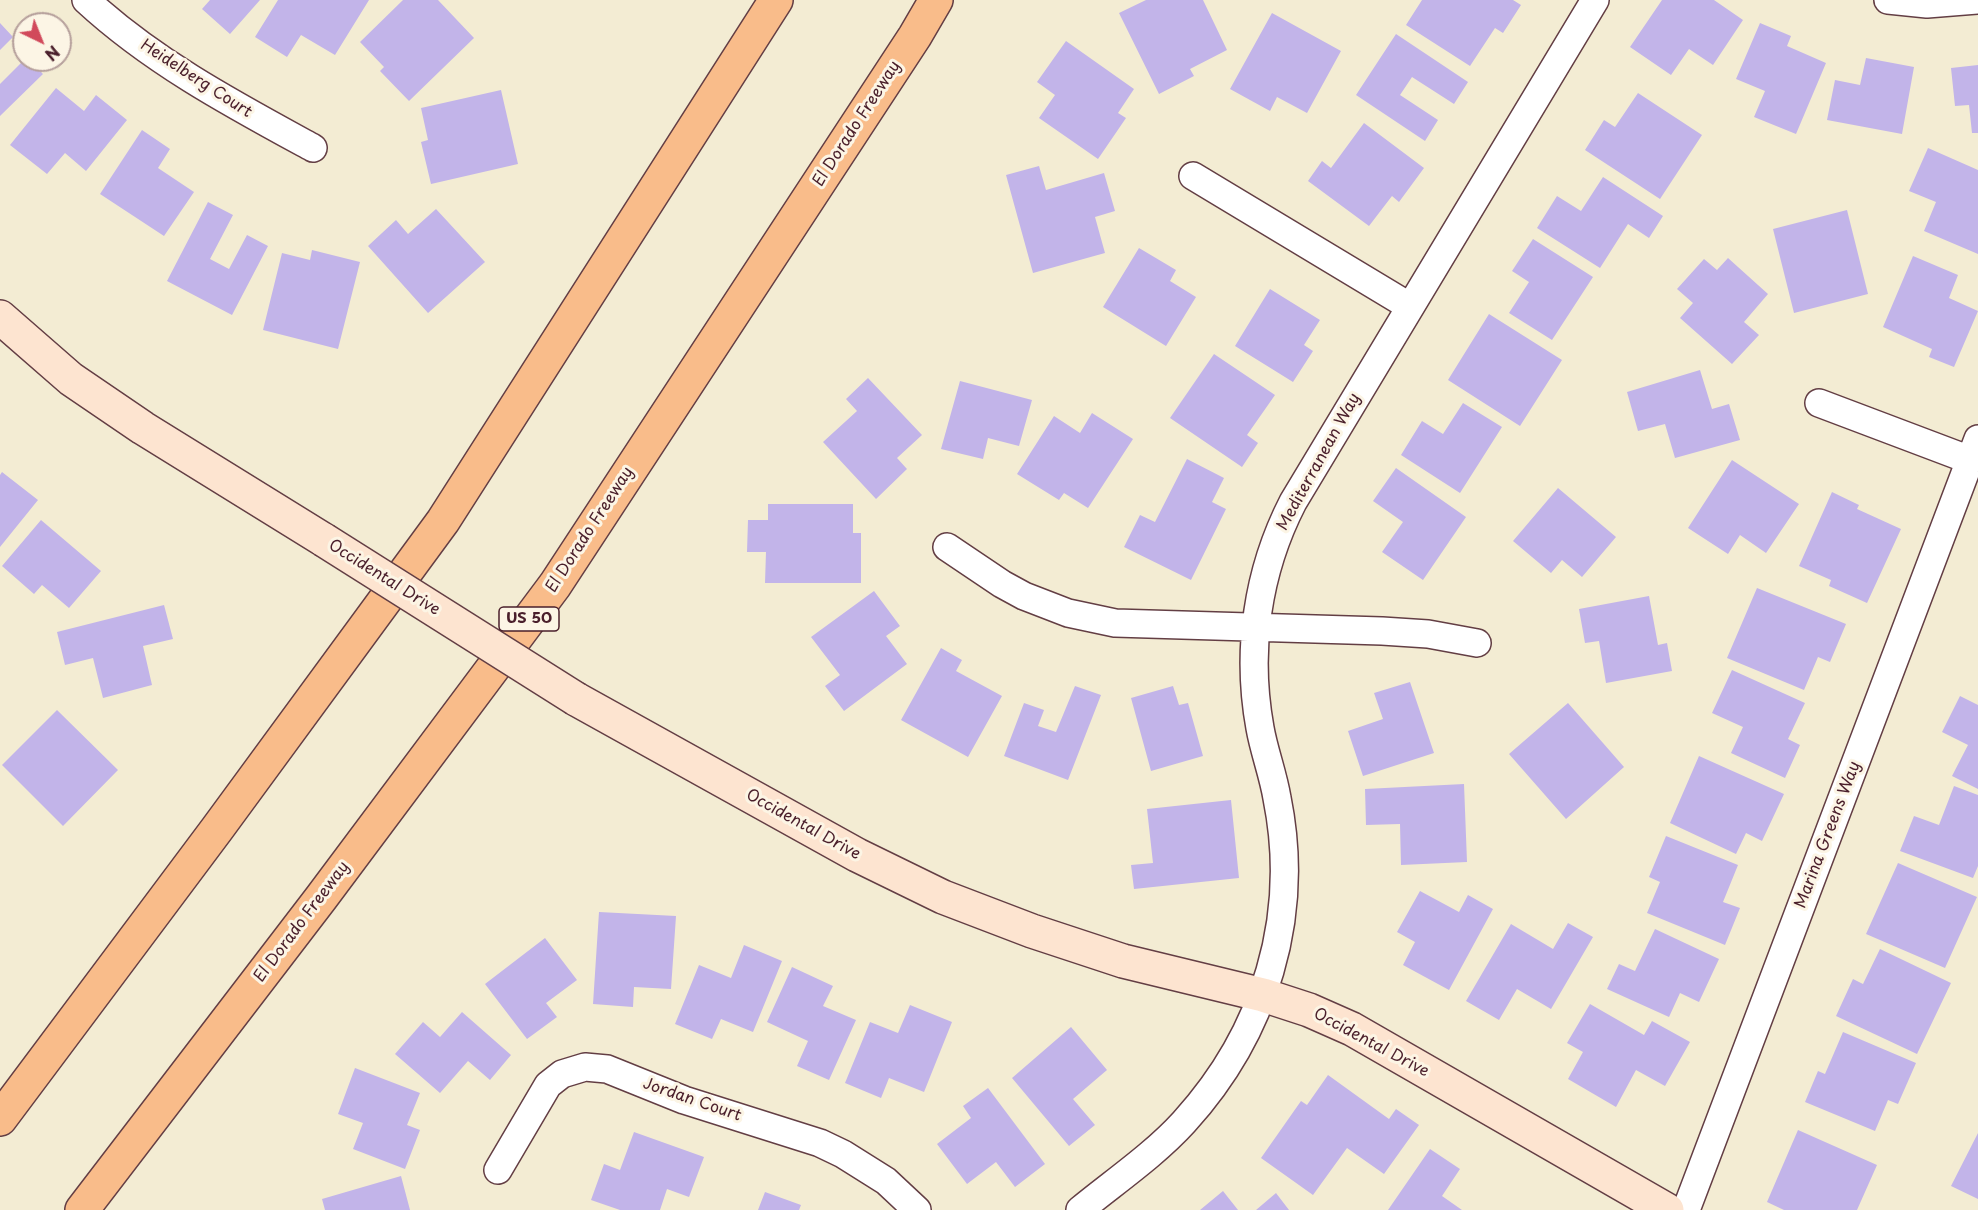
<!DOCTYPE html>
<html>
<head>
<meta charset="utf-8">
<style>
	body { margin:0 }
	#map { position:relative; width:1978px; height:1210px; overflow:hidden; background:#f3ecd3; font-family:"Playpen Sans",sans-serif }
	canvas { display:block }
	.north { position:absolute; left:12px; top:12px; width:60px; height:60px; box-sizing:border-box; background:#fcf5e5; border:2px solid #b59f9b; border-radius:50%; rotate:137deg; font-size:16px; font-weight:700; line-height:24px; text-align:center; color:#4a1f2b }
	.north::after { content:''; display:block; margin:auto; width:21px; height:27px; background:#d1495b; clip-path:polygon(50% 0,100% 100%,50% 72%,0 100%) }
</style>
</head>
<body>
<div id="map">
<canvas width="1978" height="1210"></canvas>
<div class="north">N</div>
</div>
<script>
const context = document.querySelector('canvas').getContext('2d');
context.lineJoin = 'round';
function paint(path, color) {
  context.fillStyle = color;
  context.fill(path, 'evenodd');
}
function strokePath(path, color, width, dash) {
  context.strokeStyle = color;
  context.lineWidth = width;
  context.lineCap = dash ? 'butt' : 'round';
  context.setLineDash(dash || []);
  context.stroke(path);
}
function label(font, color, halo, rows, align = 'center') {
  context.font = font + ' "Playpen Sans",sans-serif';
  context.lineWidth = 6;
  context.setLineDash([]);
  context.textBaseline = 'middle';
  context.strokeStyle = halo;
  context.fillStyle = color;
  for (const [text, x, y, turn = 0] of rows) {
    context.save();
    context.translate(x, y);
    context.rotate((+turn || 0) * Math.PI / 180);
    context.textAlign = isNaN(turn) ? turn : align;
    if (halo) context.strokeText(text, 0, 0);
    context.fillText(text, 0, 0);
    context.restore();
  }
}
paint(new Path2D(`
	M 210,0 L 260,0 L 230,34 L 202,9 Z
	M 278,0 L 369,0 L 335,55 L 301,35 L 287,57 L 255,37 Z
	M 403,0 L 438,0 L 474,38 L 409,101 L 380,71 L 384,67 L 360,42 Z
	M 1146,0 L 1203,0 L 1227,50 L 1190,69 L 1194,76 L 1159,94 L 1119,13 Z
	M 1422,0 L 1513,0 L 1521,5 L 1503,33 L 1495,28 L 1470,66 L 1406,25 Z
	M 1662,0 L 1714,0 L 1743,20 L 1713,65 L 1689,49 L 1671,75 L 1630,47 Z
	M 1272,13 L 1341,51 L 1307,113 L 1277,97 L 1270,111 L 1230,89 Z
	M 0,23 L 13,37 L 0,50 Z
	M 1760,23 L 1791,36 L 1787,46 L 1826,63 L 1796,134 L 1754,117 L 1765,91 L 1736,79 Z
	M 1396,34 L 1468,82 L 1454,104 L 1412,77 L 1400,95 L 1438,120 L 1425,141 L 1356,95 Z
	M 1066,41 L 1134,89 L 1118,113 L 1126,118 L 1098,159 L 1039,118 L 1055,95 L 1037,82 Z
	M 1866,58 L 1914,67 L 1902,134 L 1827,120 L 1835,80 L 1860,85 Z
	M 24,60 L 29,60 L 43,74 L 0,116 L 0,84 Z
	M 1978,65 L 1978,133 L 1972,133 L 1969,105 L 1955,106 L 1951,68 Z
	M 56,88 L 84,111 L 96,95 L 127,120 L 86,171 L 65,153 L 47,174 L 10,145 Z
	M 501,90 L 518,164 L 431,184 L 421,142 L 428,140 L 421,108 Z
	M 1638,93 L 1702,135 L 1660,199 L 1585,150 L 1604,120 L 1615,127 Z
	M 1364,123 L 1424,168 L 1399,202 L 1392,196 L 1369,226 L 1308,181 L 1322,161 L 1331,168 Z
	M 142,130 L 170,149 L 158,168 L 194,192 L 164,236 L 100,194 Z
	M 1928,148 L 1978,170 L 1978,254 L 1924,231 L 1936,202 L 1909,191 Z
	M 1039,166 L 1046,190 L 1104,173 L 1115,211 L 1095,217 L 1105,253 L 1033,273 L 1006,175 Z
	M 1603,177 L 1663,216 L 1649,238 L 1628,224 L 1600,268 L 1537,228 L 1557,196 L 1581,211 Z
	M 208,202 L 233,215 L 210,259 L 229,269 L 247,235 L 268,246 L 232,315 L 167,281 Z
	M 436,209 L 485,262 L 428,313 L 368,246 L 396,220 L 408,234 Z
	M 1847,210 L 1868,294 L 1794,313 L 1773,229 Z
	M 1533,239 L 1593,277 L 1552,340 L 1509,313 L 1529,282 L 1512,271 Z
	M 1139,248 L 1176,270 L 1170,281 L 1196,297 L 1166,346 L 1103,307 Z
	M 312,250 L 360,262 L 338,349 L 263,330 L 282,253 L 310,260 Z
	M 1913,256 L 1958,275 L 1949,298 L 1978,311 L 1954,367 L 1929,357 L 1932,349 L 1883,327 Z
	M 1728,258 L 1768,294 L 1744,322 L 1759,335 L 1732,364 L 1680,318 L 1693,303 L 1677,289 L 1704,259 L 1717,270 Z
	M 1270,289 L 1320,320 L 1304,345 L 1313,351 L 1293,382 L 1235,346 Z
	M 1489,314 L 1562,360 L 1520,426 L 1448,380 Z
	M 1214,354 L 1275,395 L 1247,435 L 1258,443 L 1242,467 L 1170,418 Z
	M 1700,370 L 1712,409 L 1729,404 L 1740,440 L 1675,458 L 1665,424 L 1638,431 L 1627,392 Z
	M 868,378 L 922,435 L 897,458 L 907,469 L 876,499 L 823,442 L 857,411 L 846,399 Z
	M 960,381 L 1032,400 L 1019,446 L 988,438 L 983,459 L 941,449 Z
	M 1463,403 L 1502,427 L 1460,493 L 1401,455 L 1422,421 L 1443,434 Z
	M 1092,413 L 1133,439 L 1088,508 L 1064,493 L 1059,500 L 1017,474 L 1054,416 L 1080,433 Z
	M 1187,459 L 1224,478 L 1212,502 L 1226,509 L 1191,580 L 1124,547 L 1140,515 L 1155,522 Z
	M 1732,460 L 1799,504 L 1766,553 L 1740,535 L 1728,554 L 1688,528 Z
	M 1396,468 L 1466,517 L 1423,580 L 1382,552 L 1403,522 L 1373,501 Z
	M 2,472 L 38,500 L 0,547 L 0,475 Z
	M 1558,488 L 1616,537 L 1582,577 L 1562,560 L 1551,573 L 1513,541 Z
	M 1832,492 L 1859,505 L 1857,509 L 1901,529 L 1867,603 L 1829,586 L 1831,580 L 1799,566 Z
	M 768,504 L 853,504 L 853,533 L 861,533 L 861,583 L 765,583 L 766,552 L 747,552 L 748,520 L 768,520 Z
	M 41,520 L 101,571 L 69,608 L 42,585 L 34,594 L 2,566 Z
	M 1757,588 L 1846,624 L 1830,662 L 1818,657 L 1804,690 L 1727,658 Z
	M 874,591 L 900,626 L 886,636 L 907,664 L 844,711 L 825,686 L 840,675 L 811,637 Z
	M 1649,596 L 1658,645 L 1667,643 L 1672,671 L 1606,683 L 1599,641 L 1585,643 L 1579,609 Z
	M 164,605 L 173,639 L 143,646 L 152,685 L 103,698 L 93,658 L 65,665 L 57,632 Z
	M 941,648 L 962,660 L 956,671 L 1002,696 L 968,757 L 901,720 Z
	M 1732,670 L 1805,703 L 1788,739 L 1800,745 L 1785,778 L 1731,753 L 1743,727 L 1712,713 Z
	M 1410,682 L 1434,753 L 1363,776 L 1348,731 L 1383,719 L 1374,693 Z
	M 1075,686 L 1101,695 L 1068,780 L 1004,756 L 1024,703 L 1044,710 L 1038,726 L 1056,732 Z
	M 1173,686 L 1179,705 L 1188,703 L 1203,756 L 1151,771 L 1131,698 Z
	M 1960,696 L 1978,705 L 1978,789 L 1952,776 L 1968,745 L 1942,732 Z
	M 1568,703 L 1624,767 L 1566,819 L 1509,754 Z
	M 57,710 L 118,770 L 63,826 L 2,765 Z
	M 1699,756 L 1784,794 L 1762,841 L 1746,833 L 1736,854 L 1670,823 Z
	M 1464,784 L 1467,862 L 1401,865 L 1400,824 L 1366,825 L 1365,789 Z
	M 1954,786 L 1978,795 L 1978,866 L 1973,878 L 1900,851 L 1914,816 L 1939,825 Z
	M 1231,800 L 1239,878 L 1134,889 L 1131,865 L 1153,863 L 1147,809 Z
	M 1666,836 L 1738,865 L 1723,902 L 1740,908 L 1725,945 L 1647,913 L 1660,882 L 1649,877 Z
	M 1898,863 L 1977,897 L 1945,968 L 1866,934 Z
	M 1420,891 L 1459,912 L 1468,895 L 1493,909 L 1449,990 L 1403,965 L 1415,942 L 1397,932 Z
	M 599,912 L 676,916 L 671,989 L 634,987 L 633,1007 L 593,1004 Z
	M 1568,923 L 1593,937 L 1551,1009 L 1517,989 L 1499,1020 L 1466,1001 L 1511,924 L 1553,949 Z
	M 1655,929 L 1719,959 L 1699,1002 L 1680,993 L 1669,1017 L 1607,989 L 1619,964 L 1635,971 Z
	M 545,938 L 577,980 L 546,1003 L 557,1017 L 527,1039 L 485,984 Z
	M 744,945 L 782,961 L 753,1032 L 721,1019 L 712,1039 L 675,1024 L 699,965 L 731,978 Z
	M 1880,949 L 1951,983 L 1917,1054 L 1836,1016 L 1853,979 L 1863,984 Z
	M 792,967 L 833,986 L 823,1006 L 856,1020 L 829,1080 L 797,1066 L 808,1041 L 767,1022 Z
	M 1590,1004 L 1644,1035 L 1652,1021 L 1690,1042 L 1665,1086 L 1636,1070 L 1616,1107 L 1568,1079 L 1583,1052 L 1567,1043 Z
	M 910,1005 L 952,1022 L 924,1092 L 889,1078 L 881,1098 L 845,1083 L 870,1022 L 898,1033 Z
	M 462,1012 L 511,1055 L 490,1080 L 468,1061 L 440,1093 L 395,1054 L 423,1022 L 440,1037 Z
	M 1071,1027 L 1107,1070 L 1073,1099 L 1095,1125 L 1069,1146 L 1012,1078 Z
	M 1843,1032 L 1916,1063 L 1898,1104 L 1888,1100 L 1875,1131 L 1805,1102 L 1818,1071 L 1825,1074 Z
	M 355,1068 L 420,1093 L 407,1125 L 420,1130 L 405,1169 L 353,1149 L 363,1123 L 338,1114 Z
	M 1328,1075 L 1389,1119 L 1396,1109 L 1419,1125 L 1384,1174 L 1347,1148 L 1313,1195 L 1261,1158 L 1301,1101 L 1307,1105 Z
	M 988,1088 L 1045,1164 L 1015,1187 L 996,1162 L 967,1184 L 937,1144 L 971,1118 L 963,1106 Z
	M 1798,1130 L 1877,1165 L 1857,1210 L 1784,1210 L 1767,1202 Z
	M 634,1132 L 704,1157 L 689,1197 L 667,1189 L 660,1210 L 620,1210 L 591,1200 L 604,1164 L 620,1170 Z
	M 1978,1133 L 1978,1199 L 1951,1186 Z
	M 1430,1149 L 1460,1169 L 1442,1196 L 1462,1210 L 1388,1210 Z
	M 401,1176 L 410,1210 L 325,1210 L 322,1199 Z
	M 1223,1191 L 1238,1210 L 1200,1210 Z
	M 765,1192 L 801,1205 L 799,1210 L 758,1210 Z
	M 1276,1193 L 1289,1210 L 1256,1210 Z`), '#c2b4e9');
const street = new Path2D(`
	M 86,0 C 153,62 234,105 313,148
	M 1888,0 L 1927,4 L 1978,0
	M 1193,176 L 1409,306
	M 1819,403 L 1970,460
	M 947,547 L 1002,584 L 1024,596 L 1068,613 L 1115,623 L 1382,631 L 1428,634 L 1477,643
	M 498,1170 L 548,1085 L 562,1074 L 585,1067 L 607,1069 L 684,1100 L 820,1143 L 843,1154 L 886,1181 L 917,1210
	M 1080,1210 C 1114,1182 1154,1155 1184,1122 C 1265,1033 1301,917 1277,798 C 1273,774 1264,751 1260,728 C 1246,651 1257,572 1293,502 L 1595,0
	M 1686,1210 L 1978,439`);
const secondary = new Path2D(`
	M 0,317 L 71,379 L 143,428 L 324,540
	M 576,699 L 857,855 L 943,897 L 1032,931 L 1123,961 L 1263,995 L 1309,1010 L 1352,1029 L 1667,1210`);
const highway = new Path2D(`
	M 0,1119 L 217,829 L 443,521 L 776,0
	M 82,1210 L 321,898 L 555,585 L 915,36 L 936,0`);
strokePath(street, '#633e44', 30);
strokePath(secondary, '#633e44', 36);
strokePath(highway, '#633e44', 36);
strokePath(street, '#fff', 27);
strokePath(secondary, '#fde4d0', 33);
strokePath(highway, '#f9bc8a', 33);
const secondaryBridge = new Path2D(`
	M 324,540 L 576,699`);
strokePath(secondaryBridge, '#633e44', 36, []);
strokePath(secondaryBridge, '#fde4d0', 33);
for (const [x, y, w] of [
	[529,619,60]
]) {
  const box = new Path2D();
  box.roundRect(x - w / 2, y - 12, w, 24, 4.5);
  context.fillStyle = '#fcf5e5';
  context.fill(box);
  strokePath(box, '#4a1f2b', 1.5);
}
label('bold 15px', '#4a1f2b', null, [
	["US 50",529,619]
]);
label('16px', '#4a1f2b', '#fcf5e5', [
	["Heidelberg Court",196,79,33],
	["El Dorado Freeway",857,124,-57],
	["Mediterranean Way",1319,462,-61],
	["El Dorado Freeway",590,530,-57],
	["Occidental Drive",384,578,32],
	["Occidental Drive",803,825,29],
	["Marina Greens Way",1828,835,-69],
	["El Dorado Freeway",302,922,-53],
	["Occidental Drive",1371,1043,28],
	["Jordan Court",692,1100,19]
]);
</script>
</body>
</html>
